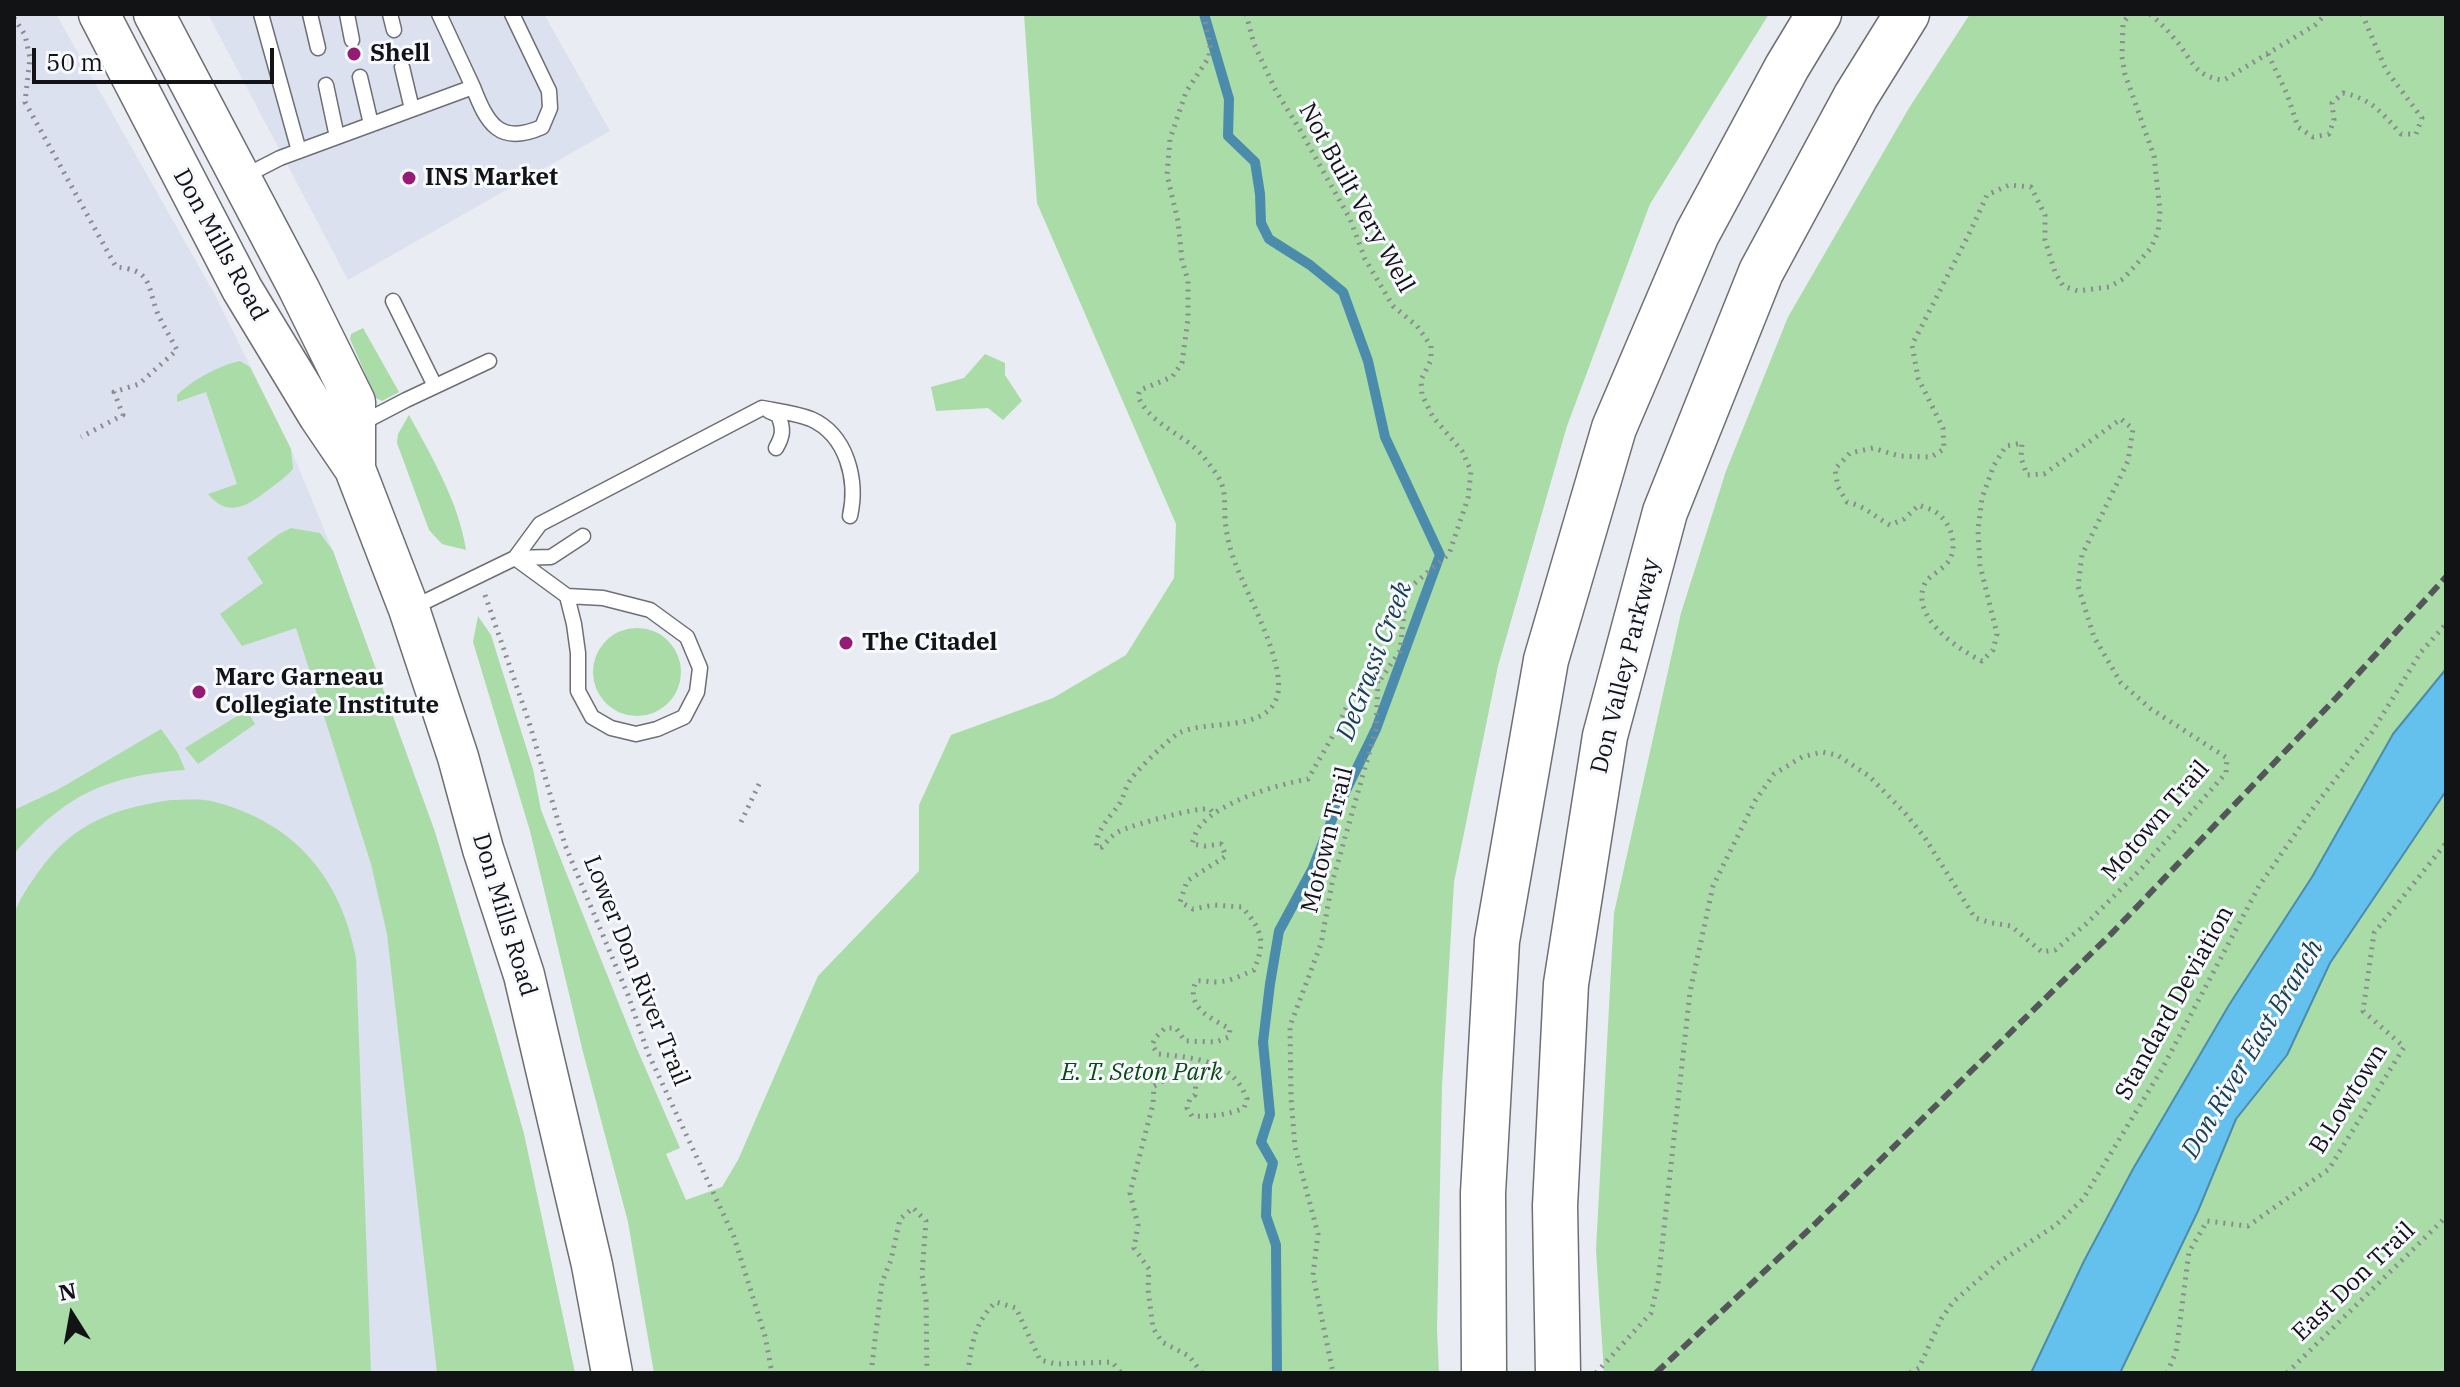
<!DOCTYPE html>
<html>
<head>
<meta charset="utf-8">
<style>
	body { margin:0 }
	#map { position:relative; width:2460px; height:1387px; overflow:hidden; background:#e9ecf2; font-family:"IBM Plex Serif",serif }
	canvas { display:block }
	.frame { position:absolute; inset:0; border:16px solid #121315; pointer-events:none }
	.north { position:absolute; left:32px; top:1275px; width:80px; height:80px; -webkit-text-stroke:6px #f7f9fe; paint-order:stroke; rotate:349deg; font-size:22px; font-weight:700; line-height:32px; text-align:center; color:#121315 }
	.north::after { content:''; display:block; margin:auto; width:28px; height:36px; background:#121315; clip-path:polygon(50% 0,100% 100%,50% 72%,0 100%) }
	.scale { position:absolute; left:32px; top:48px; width:242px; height:36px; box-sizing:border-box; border:4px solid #121315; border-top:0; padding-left:10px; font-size:24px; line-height:28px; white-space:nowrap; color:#121315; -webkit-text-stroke:6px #f7f9fe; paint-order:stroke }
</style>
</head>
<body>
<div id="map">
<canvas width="2460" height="1387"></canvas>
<div class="frame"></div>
<div class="north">N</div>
<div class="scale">50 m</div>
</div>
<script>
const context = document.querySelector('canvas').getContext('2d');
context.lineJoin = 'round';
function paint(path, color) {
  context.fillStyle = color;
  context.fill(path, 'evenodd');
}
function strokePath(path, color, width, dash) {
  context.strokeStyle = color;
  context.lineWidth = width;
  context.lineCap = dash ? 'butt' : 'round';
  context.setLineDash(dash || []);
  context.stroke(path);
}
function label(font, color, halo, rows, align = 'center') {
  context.font = font + ' "IBM Plex Serif",serif';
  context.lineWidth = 6;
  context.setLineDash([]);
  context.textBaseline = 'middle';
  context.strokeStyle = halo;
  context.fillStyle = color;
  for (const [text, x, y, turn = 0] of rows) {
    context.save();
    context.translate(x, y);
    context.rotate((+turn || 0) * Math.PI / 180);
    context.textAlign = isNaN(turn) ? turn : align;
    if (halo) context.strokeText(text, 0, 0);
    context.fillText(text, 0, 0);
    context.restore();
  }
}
paint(new Path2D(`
	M 14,14 L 56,14 L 214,293 L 291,449 L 333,551 L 435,832 L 524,1134 L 575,1373 L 14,1373 Z
	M 208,14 L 544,14 L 610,131 L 348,280 Z`), '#dce1ef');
paint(new Path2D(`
	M 1024,14 L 1769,14 L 1650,204 L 1567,426 L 1498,666 L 1454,882 L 1442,1086 L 1437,1329 L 1439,1373 L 654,1373 L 628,1222 L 583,1052 L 530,831 L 473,642 L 478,616 L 491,635 L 533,769 L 541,810 L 637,1049 L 680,1148 L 666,1154 L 686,1200 L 722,1187 L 738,1160 L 818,976 L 919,871 L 919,805 L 951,735 L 1053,698 L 1126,655 L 1174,578 L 1176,524 L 1037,203 Z
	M 1970,14 L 2446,14 L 2446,1373 L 1604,1373 L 1596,1250 L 1614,913 L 1681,613 L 1726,471 L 1788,317 L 1909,108 Z
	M 363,328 L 399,392 L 382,401 L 376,398 L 350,339 L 351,334 Z
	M 985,354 L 1005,363 L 1005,375 L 1022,401 L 1003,420 L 988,408 L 936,411 L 931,387 L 964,378 Z
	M 240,361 L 250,367 L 291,449 L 293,469 C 286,477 277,483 268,490 C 249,505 228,519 208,494 L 237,484 L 206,392 L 177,402 L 177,395 C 192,380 220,365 240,361 Z
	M 409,415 C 432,457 459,503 466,550 L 442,544 L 429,530 L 397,443 L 398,434 Z
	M 291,528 L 320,533 L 333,551 L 435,832 L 497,1038 L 524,1134 L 575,1373 L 437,1373 L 387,934 L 371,864 L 296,628 L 242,646 L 220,614 L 263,583 L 247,558 L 279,534 Z
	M593 672a44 44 0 1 1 88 0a44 44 0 1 1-88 0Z
	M 247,710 L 255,724 L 198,764 L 185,748 Z
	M 161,729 L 178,753 L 185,770 C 106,776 66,794 14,854 L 14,810 L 59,789 Z
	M 171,800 C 185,800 201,798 215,802 C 295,823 341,878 356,958 L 371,1373 L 14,1373 L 14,914 C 20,898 29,885 39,871 C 73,823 115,808 171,800 Z`), '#a9dca7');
const water = new Path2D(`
	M 2446,669 L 2446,791 L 2330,963 L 2287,1055 L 2236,1119 L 2198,1211 L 2120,1373 L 2031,1373 L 2084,1261 L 2133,1169 L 2229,1005 L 2312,877 L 2393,734 Z`);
paint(water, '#64c0ec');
strokePath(water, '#4b8cac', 2);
strokePath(new Path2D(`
	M 1204,14 L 1229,99 L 1228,136 L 1255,162 L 1260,194 L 1261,223 L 1269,239 L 1310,265 L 1343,292 L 1368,361 L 1385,437 L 1440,555 L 1376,729 L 1333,817 L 1312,870 L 1279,931 L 1270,984 L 1263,1042 L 1270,1114 L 1261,1142 L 1273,1163 L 1267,1186 L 1266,1216 L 1276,1245 L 1277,1373`), '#4b8cac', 10);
const lane = new Path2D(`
	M 261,14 L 299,151
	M 310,14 L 318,48
	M 347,14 L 352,40
	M 390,14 L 394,30
	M 402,67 L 412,109
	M 360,77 L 371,124
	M 326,85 L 337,137
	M 473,87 C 487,123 499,146 542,127 L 550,108 L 549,91 L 512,14
	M 241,178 L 280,158 L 473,87 L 439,14
	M 393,301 L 435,386
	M 769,411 L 778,415 C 784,429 783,436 776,448
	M 358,425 L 406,400 L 489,361
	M 515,558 L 540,524 L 762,408 C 778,411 795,413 811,419 C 847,435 858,480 850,516
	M 515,558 L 551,557 L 583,536
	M 410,609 L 515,558 L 567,596 L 574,624 L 578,653 L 578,691 L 592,717 L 611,728 L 636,734 L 657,729 L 684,717 L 697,692 L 700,668 L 687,637 L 650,610 L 603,598 L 567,596`);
const secondary = new Path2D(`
	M 99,14 L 242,289 L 319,416 L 355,469 L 409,609 L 458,757 L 483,849 L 524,975 L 592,1265 L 612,1373
	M 154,14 L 299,289 L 355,402 L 355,469`);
const highway = new Path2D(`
	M 1484,1373 L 1483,1193 L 1497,941 L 1546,660 L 1614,428 L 1697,234 L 1787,67 L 1819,14
	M 1558,1373 L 1555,1206 L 1566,984 L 1605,736 L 1665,512 L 1761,272 L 1856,96 L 1907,14`);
strokePath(lane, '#6d6f75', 17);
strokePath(secondary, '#6d6f75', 43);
strokePath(highway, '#6d6f75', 47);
strokePath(new Path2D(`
	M 1204,14 L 1210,47 L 1209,57 L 1186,92 L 1170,139 L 1167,175 L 1178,221 L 1182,260 L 1188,281 L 1188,319 L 1182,363 L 1172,377 L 1140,390 L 1138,396 C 1147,420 1177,432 1195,448 C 1203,455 1209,464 1215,472 C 1227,489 1224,499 1225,518 C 1226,534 1230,550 1236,565 C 1248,596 1287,666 1277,697 C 1265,733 1207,719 1179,733 C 1170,738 1138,769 1131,779 C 1125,787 1124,798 1118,806 C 1109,818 1094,833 1097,848 L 1102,847 C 1108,840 1113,834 1122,830 C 1137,824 1196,807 1210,809 L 1214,814
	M 1246,14 L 1254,44 L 1276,91 L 1300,130 L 1350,219 L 1365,259 L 1393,306 L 1417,326 L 1431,346 L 1431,360 L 1421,380 L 1422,395 L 1433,417 L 1462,451 L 1471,471 L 1468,498 L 1449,554 L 1414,584 L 1405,603 L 1400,651 L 1378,683
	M 2150,14 C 2158,21 2166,28 2173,37 C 2192,57 2192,77 2224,80 L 2315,25 L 2326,14
	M 14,18 L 25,35 L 30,58 L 25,102 L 116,267 C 150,270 147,282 156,309 C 161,323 170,336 177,350 L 139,384 L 114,392 L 123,415 L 81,437
	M 2268,54 L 2287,94 L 2298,127 L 2313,137 L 2329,134 L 2334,120 L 2332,103 L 2343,93 C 2372,99 2382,113 2401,134 L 2416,134 L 2422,118 L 2386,70 L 2362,14
	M 485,595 L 529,722 L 565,845 L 628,995 L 648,1053 L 734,1237 L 765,1336 L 772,1373
	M 741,822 L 761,780
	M 871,1373 L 882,1282 L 891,1260 L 900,1219 L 913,1208 L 926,1221 L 922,1275 L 926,1300 L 927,1373
	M 968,1373 C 971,1345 975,1321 996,1302 L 1016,1308 L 1040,1360 L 1056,1364 L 1112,1362 L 1121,1373
	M 1202,1373 L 1189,1356 L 1162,1342 L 1153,1328 L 1148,1289 L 1149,1269 L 1134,1248 L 1138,1225 L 1130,1193 L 1153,1104 L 1154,1086 L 1180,1072 L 1192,1073 L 1196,1082 L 1195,1095 L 1190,1098 L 1187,1108 L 1192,1116 C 1209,1117 1228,1115 1244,1108 L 1247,1099 C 1232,1059 1194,1058 1158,1054 L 1152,1045 L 1156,1037 L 1165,1028 L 1176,1028 L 1185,1041 L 1216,1042 L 1229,1037 L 1230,1029 C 1211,1018 1185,1008 1196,981 C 1204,980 1208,982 1216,982 C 1229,982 1242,975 1254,970 C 1266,941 1262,930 1242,907 L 1214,905 L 1193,909 L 1180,902 L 1187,881 L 1226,856 L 1221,844 L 1205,846 L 1192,844 C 1194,838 1196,831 1200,826 C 1221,801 1276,785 1308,779 L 1335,732 L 1353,693 L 1364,680 L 1378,683 L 1376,729 L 1332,883 L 1321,944 L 1290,1026 L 1291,1098 L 1295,1147 L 1318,1234 L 1313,1275 L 1333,1373
	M 1596,1373 L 1651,1313 L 1658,1283 L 1690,992 L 1713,886 L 1755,801 L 1774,774 L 1802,757 L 1822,752 L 1837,755 L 1869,776 L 1905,813 L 1925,838 L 1975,918 L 1992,923 L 2011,926 L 2042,952 L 2055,950 L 2086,924 L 2141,869 L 2226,773 L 2227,758 L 2151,709 L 2121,683 L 2094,637 L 2078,586 L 2082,555 L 2128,461 L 2133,429 L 2121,419 L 2044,474 L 2027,475 L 2021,458 L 2022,443 L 2006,446 L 1994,465 L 1982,498 L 1978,530 L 1980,565 L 1997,634 L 1993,650 L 1982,661 C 1957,649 1909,616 1925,583 C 1930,575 1942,570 1948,562 C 1959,547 1951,523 1937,513 C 1932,509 1925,508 1919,505 L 1904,519 L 1890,525 C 1873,516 1867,507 1847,502 L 1838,487 L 1835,469 L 1850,453 L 1873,448 L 1899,456 L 1931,457 L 1944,449 L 1943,428 L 1918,378 L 1912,345 L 1971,230 L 1987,195 L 2009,185 L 2031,187 L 2045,215 L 2045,240 L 2055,272 L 2063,286 L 2078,291 L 2109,287 L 2123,279 L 2151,248 L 2158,232 L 2160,211 L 2154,156 L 2125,74 L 2122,57 L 2123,23 L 2130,14
	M 1910,1373 L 1919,1368 L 1941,1319 L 1953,1302 L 1998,1263 L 2056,1225 L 2083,1199 L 2162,1069 L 2259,886 L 2314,807 L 2372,732 L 2421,652 L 2446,624
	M 2167,1373 L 2176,1352 L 2189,1252 L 2207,1221 L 2248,1226 L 2329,1169 L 2404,1047 L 2363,1011 L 2374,933 L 2446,843
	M 2287,1373 L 2446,1217`), '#8a8c90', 5, [2, 6]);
strokePath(lane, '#fff', 14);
strokePath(secondary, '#fff', 40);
strokePath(highway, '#fff', 44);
strokePath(new Path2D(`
	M 1656,1373 L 1816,1223 L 2113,932 L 2337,697 L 2446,577`), '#545659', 6, [12, 6]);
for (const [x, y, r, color] of [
	[354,54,8,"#961b76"],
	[409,178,8,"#961b76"],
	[846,643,8,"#961b76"],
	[199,692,8,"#961b76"]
]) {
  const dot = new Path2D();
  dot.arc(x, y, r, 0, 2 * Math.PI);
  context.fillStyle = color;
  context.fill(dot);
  strokePath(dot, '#f7f9fe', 3);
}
label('bold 24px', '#121315', '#f7f9fe', [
	["Shell",370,54],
	["INS Market",425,178],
	["The Citadel",862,643],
	["Marc Garneau",215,678],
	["Collegiate Institute",215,706]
], 'left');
label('24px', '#121315', '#f7f9fe', [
	["Not Built Very Well",1356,198,61],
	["Don Mills Road",220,245,61],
	["Don Valley Parkway",1626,666,-76],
	["Motown Trail",2156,821,-49],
	["Motown Trail",1328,840,-76],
	["Don Mills Road",504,915,73],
	["Lower Don River Trail",636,971,68],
	["Standard Deviation",2175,1003,-61],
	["B.Lowtown",2349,1099,-58],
	["East Don Trail",2354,1282,-44]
]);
label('italic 24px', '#084c10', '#f7f9fe', [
	["E. T. Seton Park",1142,1073]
]);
label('italic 26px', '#184053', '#f7f9fe', [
	["DeGrassi Creek",1375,661,-69],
	["Don River East Branch",2253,1049,-59]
]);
</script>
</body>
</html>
